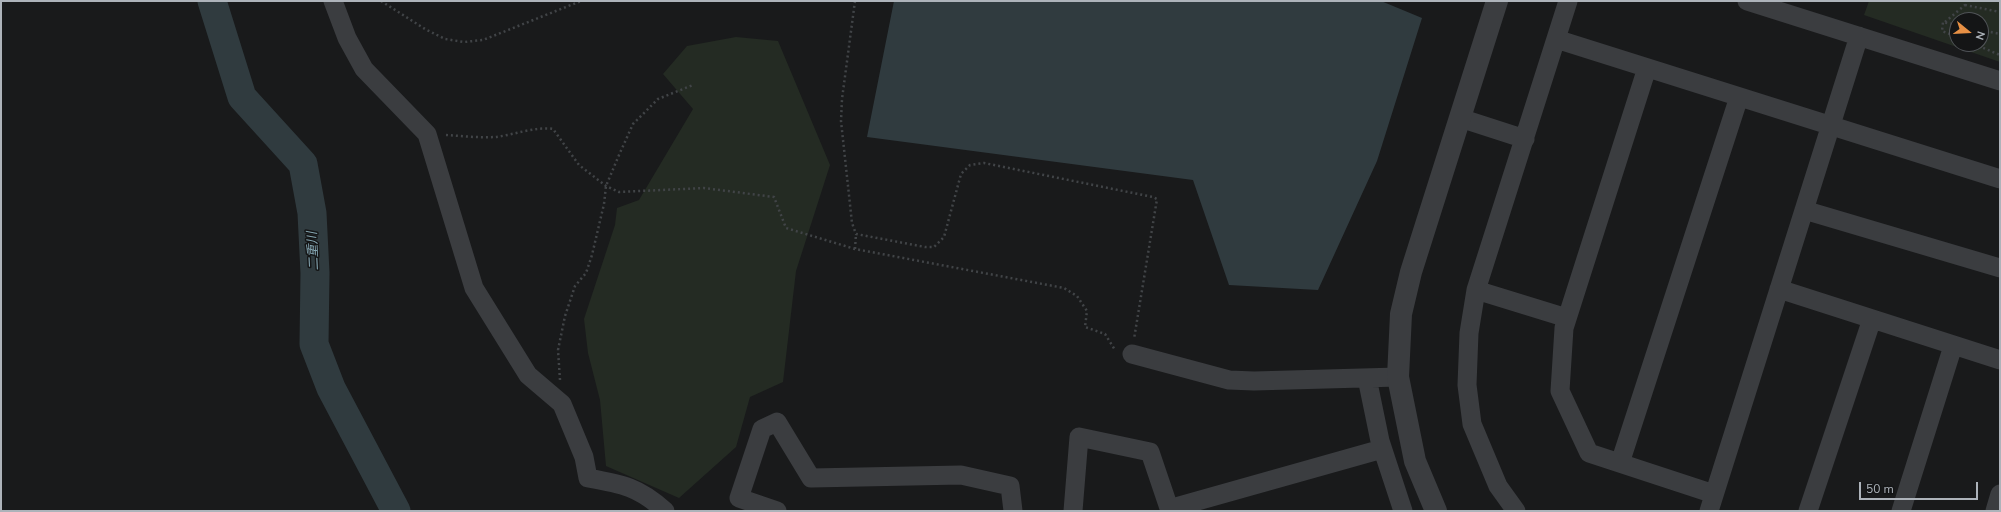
<!DOCTYPE html>
<html>
<head>
<meta charset="utf-8">
<style>
	body { margin:0 }
	#map { position:relative; width:2001px; height:512px; overflow:hidden; background:#191a1b; font-family:"Nunito Sans",sans-serif }
	canvas { display:block }
	.frame { position:absolute; inset:0; border:2px solid #adb3ba; pointer-events:none }
	.north { position:absolute; left:1949px; top:12px; width:40px; height:40px; box-sizing:border-box; background:#141516; border:1px solid #515458; border-radius:50%; rotate:108deg; font-size:11px; font-weight:700; line-height:16px; text-align:center; color:#adb3ba }
	.north::after { content:''; display:block; margin:auto; width:14px; height:18px; background:#e79045; clip-path:polygon(50% 0,100% 100%,50% 72%,0 100%) }
	.scale { position:absolute; left:1859px; top:482px; width:119px; height:18px; box-sizing:border-box; border:2px solid #adb3ba; border-top:0; padding-left:5px; font-size:12px; line-height:14px; white-space:nowrap; color:#adb3ba; -webkit-text-stroke:3px #141516; paint-order:stroke }
</style>
</head>
<body>
<div id="map">
<canvas width="2001" height="512"></canvas>
<div class="frame"></div>
<div class="north">N</div>
<div class="scale">50 m</div>
</div>
<script>
const context = document.querySelector('canvas').getContext('2d');
context.lineJoin = 'round';
function paint(path, color) {
  context.fillStyle = color;
  context.fill(path, 'evenodd');
}
function strokePath(path, color, width, dash) {
  context.strokeStyle = color;
  context.lineWidth = width;
  context.lineCap = dash ? 'butt' : 'round';
  context.setLineDash(dash || []);
  context.stroke(path);
}
function label(font, color, halo, rows, align = 'center') {
  context.font = font + ' "Nunito Sans","Noto Sans JP",sans-serif';
  context.lineWidth = 3;
  context.setLineDash([]);
  context.textBaseline = 'middle';
  context.strokeStyle = halo;
  context.fillStyle = color;
  for (const [text, x, y, turn = 0] of rows) {
    context.save();
    context.translate(x, y);
    context.rotate((+turn || 0) * Math.PI / 180);
    context.textAlign = isNaN(turn) ? turn : align;
    if (halo) context.strokeText(text, 0, 0);
    context.fillText(text, 0, 0);
    context.restore();
  }
}
paint(new Path2D(`
	M 1869,1 L 2000,1 L 2000,62 L 1864,15 ZM 1957,20 L 1981,20 L 1981,44 L 1957,44 Z
	M 736,37 L 778,41 L 830,165 L 796,271 L 783,382 L 750,397 L 736,447 L 679,498 L 606,466 L 600,400 L 588,353 L 584,319 L 615,225 L 617,208 L 639,200 L 693,109 L 663,74 L 687,46 Z`), '#242b23');
paint(new Path2D(`
	M 894,1 L 1381,1 L 1422,18 L 1377,161 L 1318,290 L 1229,285 L 1193,180 L 867,137 Z`), '#303b3f');
strokePath(new Path2D(`
	M 212,1 L 242,97 L 303,164 L 312,213 L 315,273 L 314,344 L 331,388 L 396,511`), '#303b3f', 29);
strokePath(new Path2D(`
	M 381,1 L 425,29 L 445,39 L 464,42 L 483,40 L 581,1
	M 855,1 L 842,99 L 841,121 L 852,223 L 856,234 L 925,247 L 934,247 L 944,237 L 961,174 L 970,165 L 984,163 L 1153,197 L 1157,199 L 1134,339
	M 1965,5 L 2000,12
	M 1945,22 L 1965,5 L 1967,1
	M 1957,25 L 1943,22 L 1942,31 L 1957,37
	M 1981,30 L 2000,34
	M 1974,44 L 2000,55
	M 446,135 C 462,136 479,138 495,137 C 514,135 536,126 553,129 L 579,165 L 606,186 L 619,192 L 704,188 L 774,197 L 786,228 L 855,249 L 1064,288 L 1077,296 L 1087,311 L 1085,327 L 1105,334 L 1115,350
	M 855,249 L 856,234
	M 560,380 L 558,350 L 565,316 L 575,286 L 586,273 L 592,255 L 604,204 L 606,186 L 619,155 L 633,124 L 658,99 L 693,85`), '#414447', 2.5, [2, 3]);
strokePath(new Path2D(`
	M 333,1 L 347,38 L 364,69 L 427,134 L 474,288 L 528,375 L 562,404 L 584,457 L 588,478 C 622,484 639,487 665,511
	M 1747,1 L 2000,81
	M 1556,39 L 2000,179
	M 1647,68 L 1564,328 L 1560,391 L 1589,453 L 1714,494
	M 1460,118 L 1525,139
	M 1804,210 L 2000,268
	M 1779,289 L 2000,360
	M 1476,290 L 1567,318
	M 1132,354 L 1229,380 L 1254,381 L 1398,377
	M 1367,378 L 1380,441 L 1403,511
	M 1620,463 L 1739,97
	M 1169,509 L 1382,449
	M 777,511 L 739,498 L 762,429 L 777,422 L 811,478 L 961,475 L 1010,486 L 1013,511
	M 1073,511 L 1079,437 L 1150,452 L 1170,511
	M 1516,511 L 1498,486 L 1472,424 L 1467,385 L 1469,333 L 1476,290 L 1568,1
	M 1709,511 L 1859,36
	M 1808,511 L 1872,319
	M 1901,511 L 1953,346
	M 1995,511 L 2000,494`), '#3b3d40', 19);
strokePath(new Path2D(`
	M 1436,511 L 1415,461 L 1398,377 L 1401,314 L 1411,272 L 1497,1`), '#3b3d40', 22);
label('italic 13px', '#86a7b3', '#141516', [
	["二重川",314,251,-93]
]);
</script>
</body>
</html>
